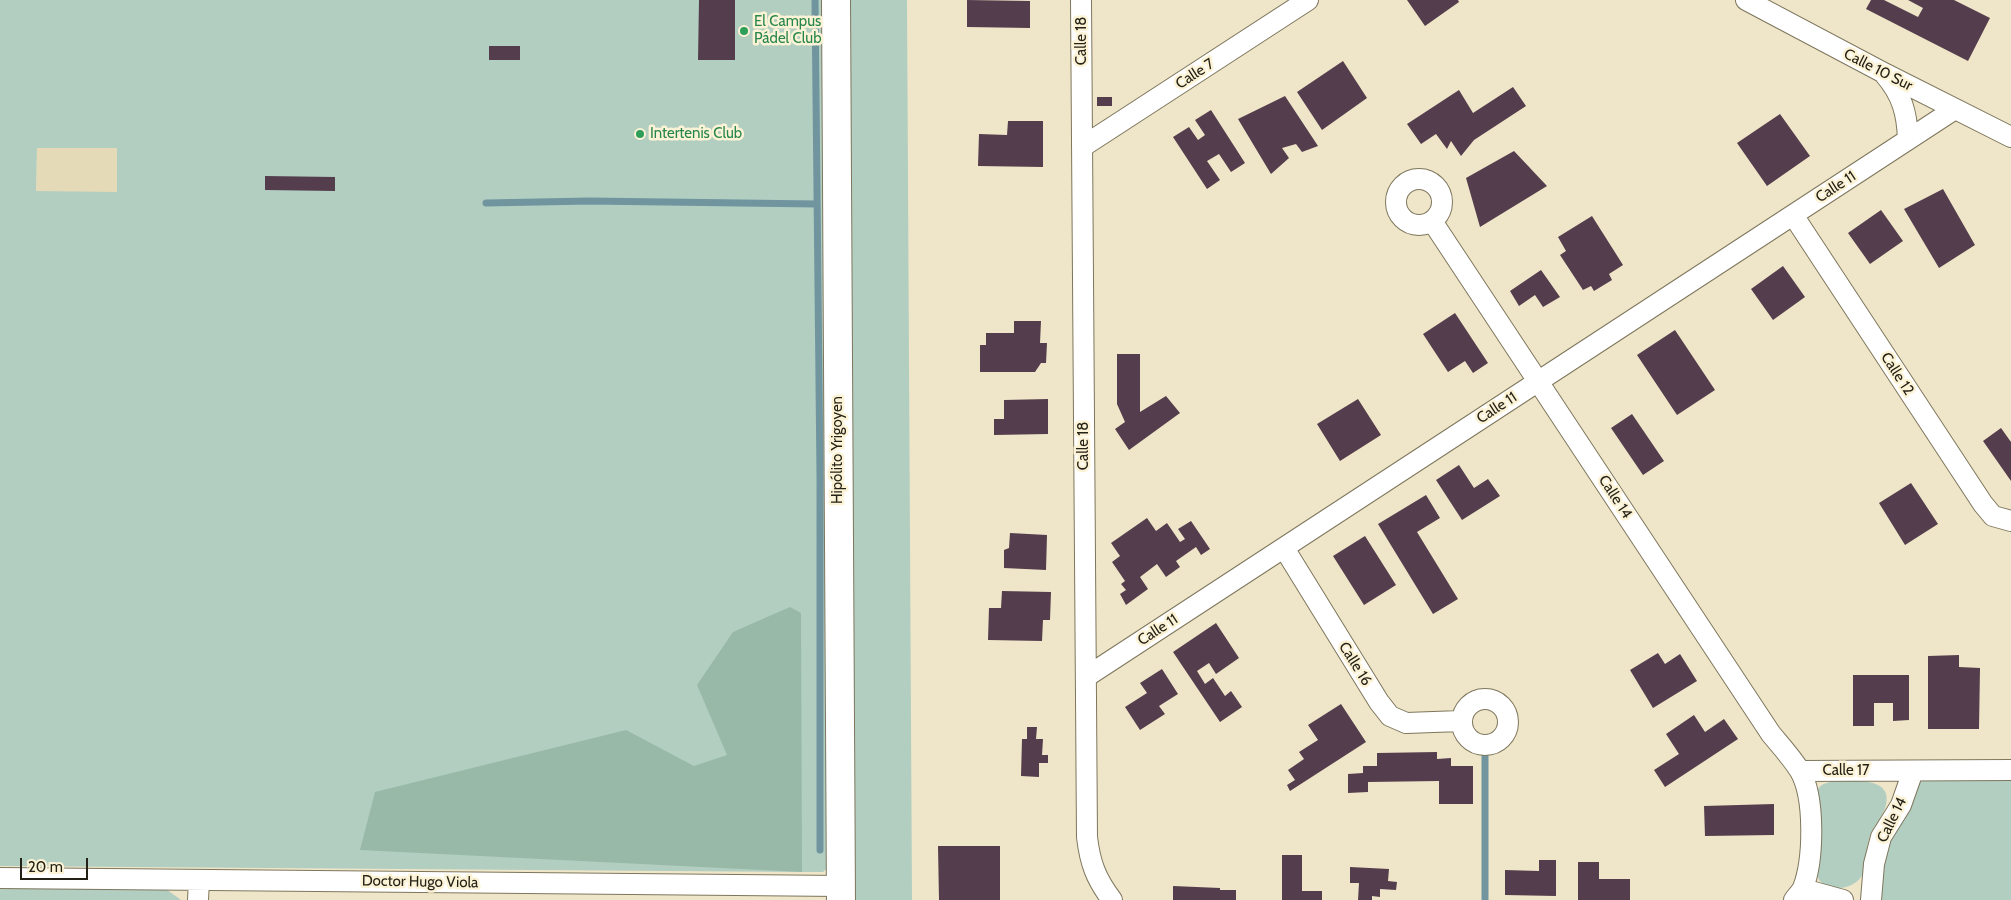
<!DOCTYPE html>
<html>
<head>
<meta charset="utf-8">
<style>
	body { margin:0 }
	#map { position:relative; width:2011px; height:900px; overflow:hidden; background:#efe6c9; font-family:Cabin,sans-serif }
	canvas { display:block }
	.scale { position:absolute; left:20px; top:858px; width:68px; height:22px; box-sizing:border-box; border:2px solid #242116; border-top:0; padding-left:6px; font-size:15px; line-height:18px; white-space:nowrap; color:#242116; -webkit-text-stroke:4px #fcf3d6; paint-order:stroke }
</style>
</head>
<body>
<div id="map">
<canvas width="2011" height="900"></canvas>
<div class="scale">20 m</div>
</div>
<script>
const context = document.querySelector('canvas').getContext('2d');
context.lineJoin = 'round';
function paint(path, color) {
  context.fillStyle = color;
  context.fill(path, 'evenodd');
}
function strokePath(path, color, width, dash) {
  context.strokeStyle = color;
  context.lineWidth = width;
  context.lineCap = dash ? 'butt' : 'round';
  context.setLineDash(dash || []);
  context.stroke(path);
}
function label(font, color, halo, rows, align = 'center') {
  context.font = font + ' Cabin,sans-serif';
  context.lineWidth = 5;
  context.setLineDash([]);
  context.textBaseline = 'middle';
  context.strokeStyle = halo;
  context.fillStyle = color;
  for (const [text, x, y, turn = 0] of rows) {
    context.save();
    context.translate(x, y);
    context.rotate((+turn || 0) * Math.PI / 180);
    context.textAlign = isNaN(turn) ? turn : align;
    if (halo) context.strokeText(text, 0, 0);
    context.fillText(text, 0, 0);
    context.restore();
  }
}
paint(new Path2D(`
	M 37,148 L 117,148 L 117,192 L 36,192 Z`), '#e5dab7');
paint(new Path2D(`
	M 0,0 L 824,0 L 828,868 L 823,872 L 802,872 L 0,866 ZM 37,148 L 117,148 L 117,192 L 36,191 Z
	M 845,0 L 907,0 L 912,900 L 851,900 Z
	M 2011,770 L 2011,900 L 1871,900 L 1913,771 Z
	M 1836,781 C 1853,781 1896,776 1885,808 C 1881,819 1872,828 1869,839 C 1865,850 1868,863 1863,873 C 1857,889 1832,893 1820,881 C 1818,879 1817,874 1815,871 C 1815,855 1810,800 1818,789 C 1822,783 1829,782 1836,781 Z
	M 0,887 L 166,889 L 181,900 L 0,900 Z`), '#b2cec0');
paint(new Path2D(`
	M 790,607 L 801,613 L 802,872 L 360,850 L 375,792 L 626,730 L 694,766 L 727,755 L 697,685 L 733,632 Z`), '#98b9a8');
strokePath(new Path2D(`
	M 815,0 L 820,476 L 820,850
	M 486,203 L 590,201 L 817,204
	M 1485,751 L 1485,900`), '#70959f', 7);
paint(new Path2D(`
	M 699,0 L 735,0 L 735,60 L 698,60 Z
	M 967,0 L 1030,1 L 1030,28 L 967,27 Z
	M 1407,0 L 1458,0 L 1459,2 L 1425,26 Z
	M 1871,0 L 1884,0 L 1918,17 L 1923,8 L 1908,0 L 1954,0 L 1990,18 L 1968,61 L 1866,9 Z
	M 489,46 L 520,46 L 520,60 L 489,60 Z
	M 1343,61 L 1367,98 L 1322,130 L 1297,92 Z
	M 1513,87 L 1526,106 L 1474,140 L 1461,156 L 1451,141 L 1447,149 L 1436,134 L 1421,144 L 1407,124 L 1459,90 L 1473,113 Z
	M 1285,96 L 1318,146 L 1302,152 L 1296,144 L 1282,148 L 1289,158 L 1271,174 L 1238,119 Z
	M 1097,97 L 1112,97 L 1112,106 L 1097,106 Z
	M 1211,110 L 1245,163 L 1231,172 L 1219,154 L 1207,161 L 1220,180 L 1207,189 L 1173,137 L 1189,127 L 1198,140 L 1205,135 L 1195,120 Z
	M 1780,114 L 1810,156 L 1767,186 L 1737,143 Z
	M 1008,121 L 1043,121 L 1043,167 L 978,166 L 979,134 L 1007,135 Z
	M 1514,151 L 1547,186 L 1480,227 L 1466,178 Z
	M 265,176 L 335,177 L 335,191 L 265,190 Z
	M 1943,189 L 1975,245 L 1939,268 L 1904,209 Z
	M 1881,210 L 1903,241 L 1870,264 L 1848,233 Z
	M 1592,216 L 1623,265 L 1609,274 L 1612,280 L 1594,291 L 1591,286 L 1583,290 L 1560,255 L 1566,251 L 1558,237 Z
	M 1783,266 L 1805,297 L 1773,320 L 1751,289 Z
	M 1541,270 L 1560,297 L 1543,307 L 1535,295 L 1519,306 L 1510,291 Z
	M 1455,313 L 1488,363 L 1473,373 L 1465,361 L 1448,372 L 1423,334 Z
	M 1014,321 L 1041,321 L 1040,343 L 1047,343 L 1046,363 L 1041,363 L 1035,372 L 980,372 L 980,345 L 986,345 L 986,333 L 1014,333 Z
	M 1675,330 L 1715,390 L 1677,415 L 1637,355 Z
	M 1117,354 L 1140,354 L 1140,412 L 1166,396 L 1180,413 L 1129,450 L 1115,429 L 1125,422 L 1117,404 Z
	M 1048,399 L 1048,434 L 994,435 L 994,419 L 1004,419 L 1004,400 Z
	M 1358,399 L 1381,435 L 1340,461 L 1317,424 Z
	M 1632,414 L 1664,461 L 1643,475 L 1611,428 Z
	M 2001,428 L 2011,442 L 2011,481 L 1983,441 Z
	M 1459,465 L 1474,488 L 1488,479 L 1500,496 L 1462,520 L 1436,480 Z
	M 1911,483 L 1938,524 L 1905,545 L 1879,503 Z
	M 1426,495 L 1440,518 L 1417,532 L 1458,599 L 1433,614 L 1378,524 Z
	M 1147,518 L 1156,531 L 1167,523 L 1180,542 L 1185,539 L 1178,529 L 1191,521 L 1210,549 L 1201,555 L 1196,547 L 1176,561 L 1180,567 L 1166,577 L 1157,564 L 1140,577 L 1148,589 L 1126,605 L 1120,594 L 1126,590 L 1121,584 L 1125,581 L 1112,562 L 1120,556 L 1111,543 Z
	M 1010,533 L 1047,535 L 1046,570 L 1004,568 L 1004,550 L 1009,548 Z
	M 1365,536 L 1396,585 L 1364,605 L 1333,556 Z
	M 1002,591 L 1051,592 L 1050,620 L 1043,620 L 1042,641 L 988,640 L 989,608 L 1001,608 Z
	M 1216,623 L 1239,658 L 1216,674 L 1209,663 L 1197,671 L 1205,684 L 1213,678 L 1225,696 L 1231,691 L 1242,707 L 1220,722 L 1173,652 Z
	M 1658,653 L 1665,664 L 1680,654 L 1697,681 L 1653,708 L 1630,670 Z
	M 1959,655 L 1959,667 L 1980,668 L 1979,729 L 1928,729 L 1928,656 Z
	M 1162,669 L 1178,694 L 1159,706 L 1165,714 L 1140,730 L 1125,707 L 1147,693 L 1140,683 Z
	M 1853,675 L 1909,675 L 1909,720 L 1893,721 L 1893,703 L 1874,703 L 1874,726 L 1853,726 Z
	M 1341,704 L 1366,742 L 1290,791 L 1287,785 L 1295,780 L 1288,770 L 1304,759 L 1299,752 L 1318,740 L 1308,725 Z
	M 1694,715 L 1705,732 L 1724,719 L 1738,739 L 1665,787 L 1654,770 L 1679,754 L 1666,734 Z
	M 1027,727 L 1037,727 L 1036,739 L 1043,739 L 1042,755 L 1048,755 L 1048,763 L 1039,763 L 1039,777 L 1021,776 L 1022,739 L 1027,739 Z
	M 1437,752 L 1437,759 L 1451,758 L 1451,766 L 1473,766 L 1473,804 L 1439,804 L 1439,781 L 1368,782 L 1368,792 L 1348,793 L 1348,774 L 1363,773 L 1363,766 L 1377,766 L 1377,753 Z
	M 1774,804 L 1774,835 L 1705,836 L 1704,806 Z
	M 938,846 L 1000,846 L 1000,900 L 939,900 Z
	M 1282,855 L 1302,855 L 1302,891 L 1322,891 L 1322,900 L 1282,900 Z
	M 1539,860 L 1556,860 L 1556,896 L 1505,895 L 1505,870 L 1539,871 Z
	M 1578,862 L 1599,862 L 1599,879 L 1630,879 L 1630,900 L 1578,900 Z
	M 1350,867 L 1389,869 L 1388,881 L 1397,882 L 1396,890 L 1380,889 L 1380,897 L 1372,896 L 1372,900 L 1358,900 L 1359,883 L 1350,883 Z
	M 1173,886 L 1220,888 L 1220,890 L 1236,890 L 1236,900 L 1173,900 Z`), '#543d4c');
const minor = new Path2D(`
	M 1081,0 L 1087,837 C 1090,863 1096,879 1112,900
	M 1746,0 L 1884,73 L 2011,137
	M 1885,75 C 1902,95 1907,113 1908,139
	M 1082,147 L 1308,0
	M1396 202a23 23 0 1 1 46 0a23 23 0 1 1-46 0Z
	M 1793,215 L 1983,504 L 1993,516 L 2011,521
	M 1432,221 L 1771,734 C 1781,746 1792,758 1800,771 C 1815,797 1814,859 1803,888 C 1801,892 1797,896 1794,900
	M 1284,548 L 1379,702 L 1390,716 L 1406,723 L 1461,721
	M 1086,677 L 1955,109
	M1462 722a23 23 0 1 1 46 0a23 23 0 1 1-46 0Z
	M 1800,771 L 2011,770
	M 0,878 L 841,886
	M 1803,889 L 1843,900
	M 198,900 L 199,880
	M 1871,900 L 1874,864 L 1881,837 L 1901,805 L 1913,771`);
const secondary = new Path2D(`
	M 836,0 L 841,900`);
strokePath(minor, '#7e765d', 22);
strokePath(secondary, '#7e765d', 30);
strokePath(minor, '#fff', 20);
strokePath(secondary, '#fff', 28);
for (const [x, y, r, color] of [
	[744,31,5,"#2e9e5b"],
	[640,134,5,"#2e9e5b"]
]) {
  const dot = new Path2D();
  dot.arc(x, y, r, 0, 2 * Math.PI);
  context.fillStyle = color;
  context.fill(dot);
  strokePath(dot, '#fcf3d6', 2);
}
label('15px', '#27864d', '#fcf3d6', [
	["El Campus",754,22],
	["Pádel Club",754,39],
	["Intertenis Club",650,134]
], 'left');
label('15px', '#242116', '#fcf3d6', [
	["Calle 18",1082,41,-90],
	["Calle 10 Sur",1878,70,27],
	["Calle 7",1195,74,-33],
	["Calle 11",1836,187,-33],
	["Calle 12",1897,374,57],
	["Calle 11",1497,408,-33],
	["Calle 18",1084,446,-90],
	["Hipólito Yrigoyen",838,450,-90],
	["Calle 14",1615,497,57],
	["Calle 11",1158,630,-33],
	["Calle 16",1355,664,58],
	["Calle 17",1846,771],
	["Calle 14",1892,820,-64],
	["Doctor Hugo Viola",420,882,1]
]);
</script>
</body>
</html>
